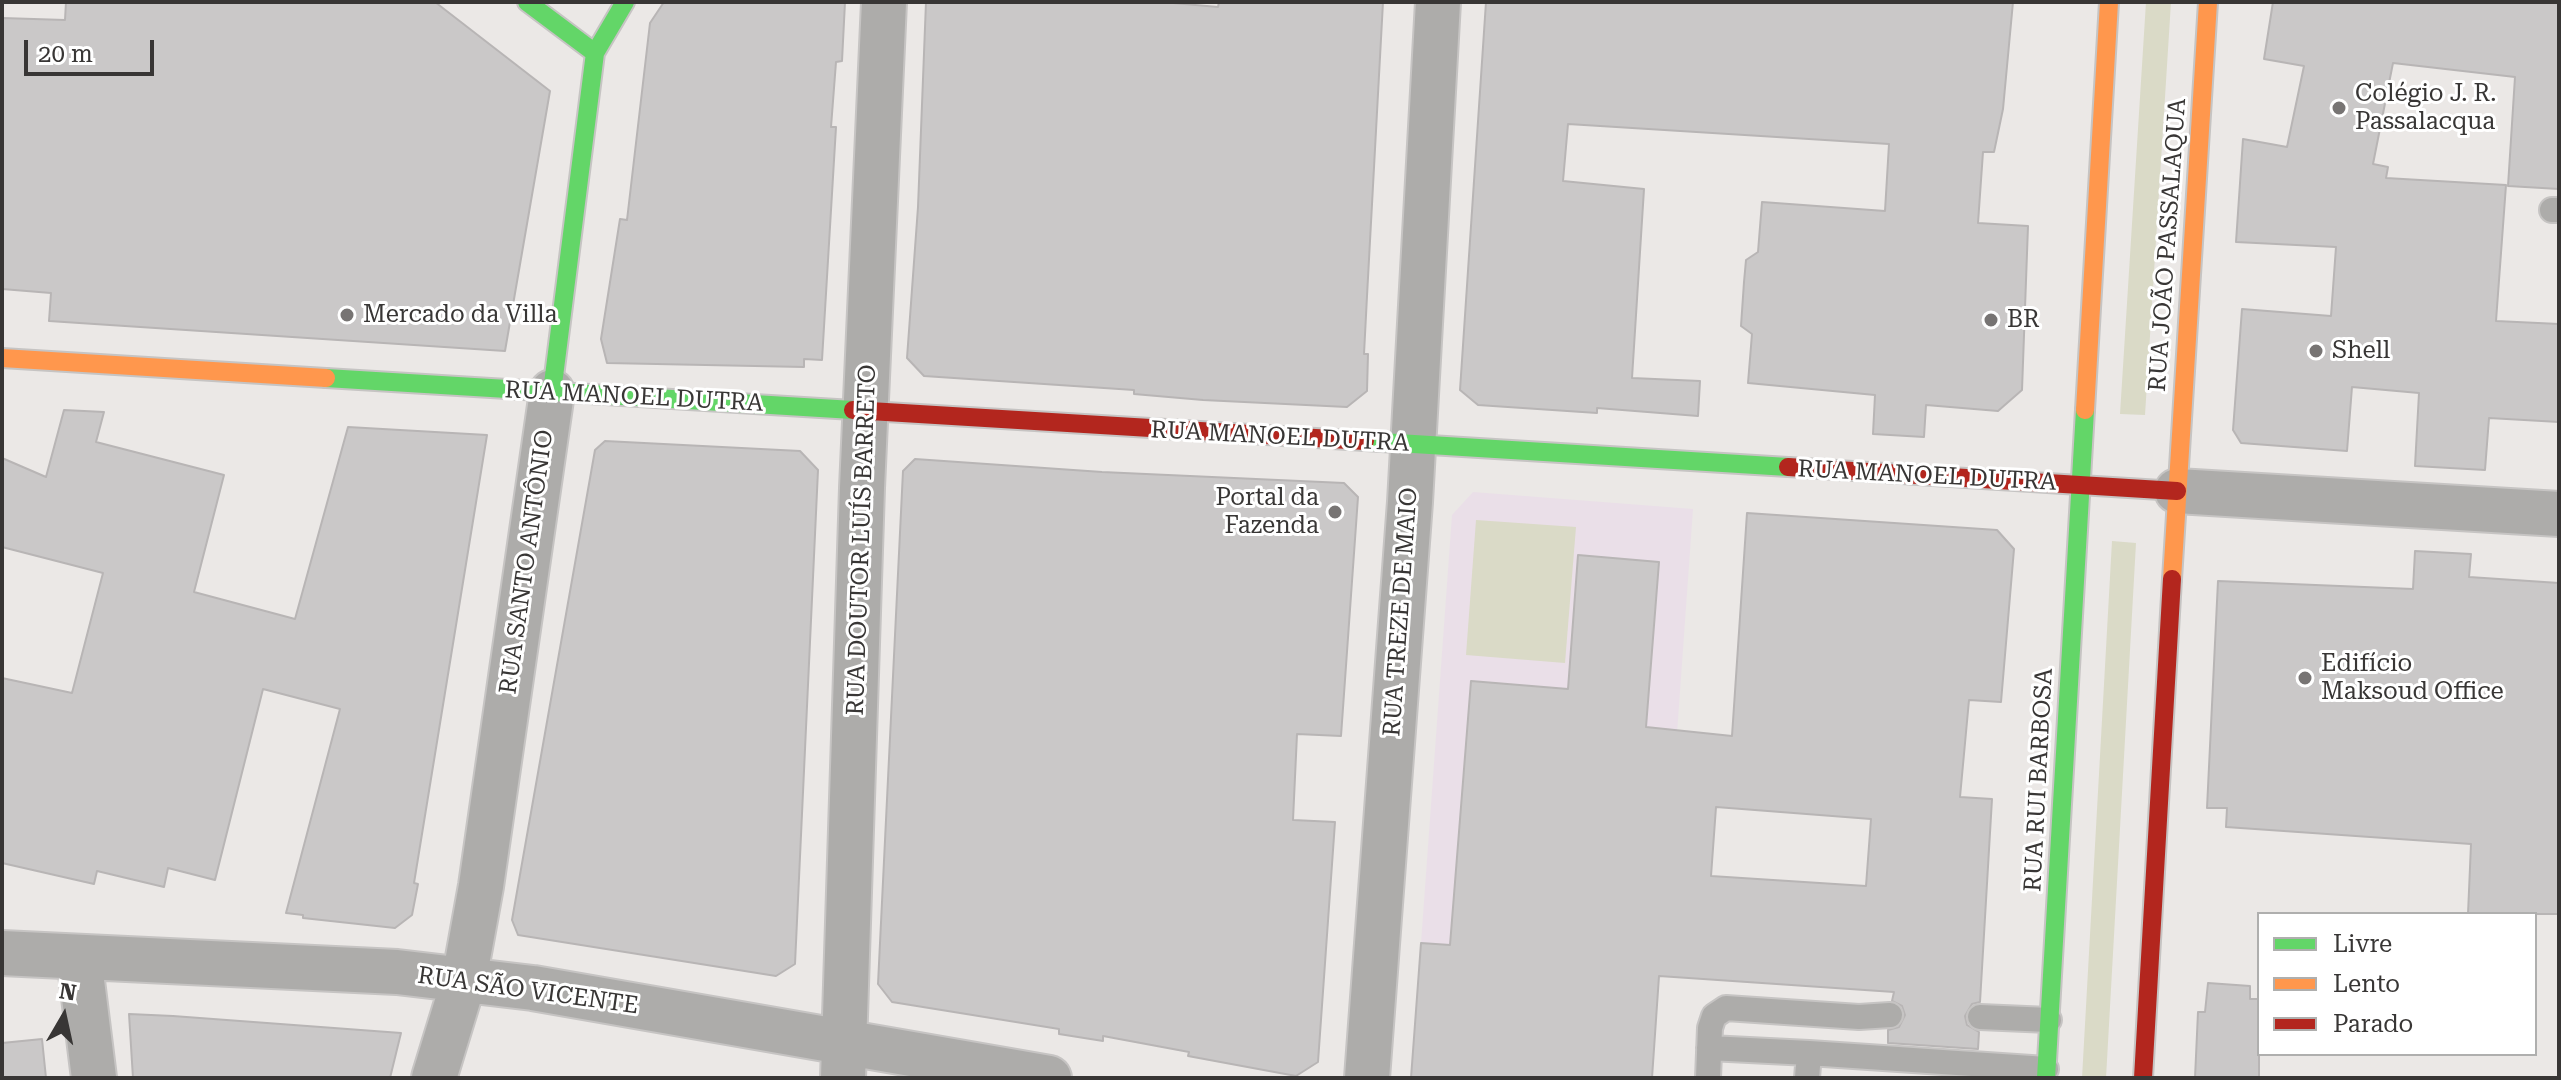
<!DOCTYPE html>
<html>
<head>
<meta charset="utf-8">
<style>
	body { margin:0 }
	#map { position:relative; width:2561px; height:1080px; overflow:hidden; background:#ebe8e6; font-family:"Roboto Serif",serif }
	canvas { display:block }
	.frame { position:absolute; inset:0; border:4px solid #383635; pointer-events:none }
	.legend { position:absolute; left:2257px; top:912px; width:280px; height:144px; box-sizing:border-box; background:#fff; border:2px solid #afafae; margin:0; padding:10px 14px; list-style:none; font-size:24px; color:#383635 }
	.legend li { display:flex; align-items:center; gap:16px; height:40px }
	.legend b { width:40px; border:2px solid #afafae }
	.north { position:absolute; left:24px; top:976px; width:80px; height:80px; -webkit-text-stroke:6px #fff; paint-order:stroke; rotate:9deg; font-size:22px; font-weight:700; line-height:32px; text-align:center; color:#383635 }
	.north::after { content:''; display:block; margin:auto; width:28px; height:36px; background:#383635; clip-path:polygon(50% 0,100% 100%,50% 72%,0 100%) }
	.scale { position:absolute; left:24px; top:40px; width:130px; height:36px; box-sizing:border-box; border:4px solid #383635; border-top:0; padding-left:10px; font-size:24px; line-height:28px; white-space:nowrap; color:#383635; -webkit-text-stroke:6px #fff; paint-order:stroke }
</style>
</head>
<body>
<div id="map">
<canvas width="2561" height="1080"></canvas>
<div class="frame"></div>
<ul class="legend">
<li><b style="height:10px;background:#63d668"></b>Livre</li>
<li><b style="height:10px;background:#ff974d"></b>Lento</li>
<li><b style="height:10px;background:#b3261e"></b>Parado</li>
</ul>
<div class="north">N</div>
<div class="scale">20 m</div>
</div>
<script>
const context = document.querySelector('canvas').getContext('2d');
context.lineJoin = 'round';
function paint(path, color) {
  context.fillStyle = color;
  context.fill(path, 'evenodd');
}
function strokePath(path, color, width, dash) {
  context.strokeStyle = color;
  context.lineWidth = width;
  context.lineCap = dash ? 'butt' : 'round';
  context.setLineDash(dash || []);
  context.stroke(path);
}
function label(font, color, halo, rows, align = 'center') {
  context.font = font + ' "Roboto Serif",serif';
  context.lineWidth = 6;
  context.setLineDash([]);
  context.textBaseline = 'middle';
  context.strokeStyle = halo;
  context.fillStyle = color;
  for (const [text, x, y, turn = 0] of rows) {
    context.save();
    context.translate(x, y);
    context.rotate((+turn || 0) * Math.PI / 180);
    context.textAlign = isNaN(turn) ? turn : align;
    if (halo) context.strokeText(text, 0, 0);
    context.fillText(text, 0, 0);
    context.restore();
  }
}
paint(new Path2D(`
	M 1473,492 L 1693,509 L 1661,958 L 1421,943 L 1452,515 Z`), '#eadfe8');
paint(new Path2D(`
	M 2146,2 L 2171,2 L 2145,415 L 2120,414 Z
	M 1476,520 L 1576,527 L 1565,663 L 1466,655 Z
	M 2112,541 L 2136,543 L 2106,1078 L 2082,1078 Z`), '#dadac7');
const building = new Path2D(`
	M 66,2 L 435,2 L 550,91 L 505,351 L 49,321 L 51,293 L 2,289 L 2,18 L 65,20 Z
	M 664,2 L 845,2 L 842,61 L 836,62 L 831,127 L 836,127 L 822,360 L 804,359 L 804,367 L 607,363 L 601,339 L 620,219 L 627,220 L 650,23 Z
	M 926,2 L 1162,2 L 1218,7 L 1219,2 L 1383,2 L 1367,296 L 1364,354 L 1368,354 L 1367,391 L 1347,407 L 1203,400 L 1134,394 L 1134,390 L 924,376 L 907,358 L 918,207 Z
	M 1486,2 L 2013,2 L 2003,109 L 1994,152 L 1983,152 L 1978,223 L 2028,226 L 2022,390 L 1998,411 L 1926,405 L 1924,437 L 1873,434 L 1875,395 L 1748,383 L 1752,334 L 1741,326 L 1744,282 L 1746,260 L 1758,252 L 1762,202 L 1885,211 L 1889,144 L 1568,124 L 1563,181 L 1644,189 L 1632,378 L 1700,381 L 1698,416 L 1597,408 L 1597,413 L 1478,405 L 1460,390 Z
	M 2273,2 L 2559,2 L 2559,189 L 2508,186 L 2515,77 L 2393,63 L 2373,164 L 2388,167 L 2386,178 L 2506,185 L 2496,321 L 2559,324 L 2559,422 L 2489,418 L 2485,470 L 2415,466 L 2419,393 L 2352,387 L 2347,451 L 2241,443 L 2233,430 L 2242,309 L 2331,316 L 2336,247 L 2236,242 L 2243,139 L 2287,147 L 2304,66 L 2264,59 Z
	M 64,410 L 104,412 L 96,442 L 224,475 L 194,592 L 295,619 L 348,427 L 487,435 L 414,883 L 418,884 L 412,915 L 395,928 L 303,918 L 303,915 L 286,913 L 340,709 L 263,689 L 215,880 L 168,868 L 164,887 L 97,871 L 94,884 L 2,863 L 2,678 L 72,693 L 103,573 L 2,547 L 2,458 L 46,477 Z
	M 605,441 L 800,451 L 818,470 L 795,964 L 776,976 L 518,935 L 512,920 L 595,450 Z
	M 915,459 L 1102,472 L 1344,483 L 1358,497 L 1341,736 L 1297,734 L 1293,820 L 1335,822 L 1318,1062 L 1296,1076 L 1188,1056 L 1189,1052 L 1103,1036 L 1103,1041 L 1059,1034 L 1059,1029 L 892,1002 L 878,984 L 903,471 Z
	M 1747,513 L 1997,530 L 2014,549 L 2001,702 L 1969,700 L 1960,797 L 1992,799 L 1980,1002 L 1972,1004 L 1965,1016 L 1967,1025 L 1979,1032 L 1978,1049 L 1888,1043 L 1888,1030 L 1899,1027 L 1905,1015 L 1902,1006 L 1892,1001 L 1894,992 L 1659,976 L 1652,1078 L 1411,1078 L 1421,943 L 1450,945 L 1471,681 L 1568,689 L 1578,555 L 1659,562 L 1646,727 L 1732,736 ZM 1716,807 L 1871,819 L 1866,886 L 1711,876 Z
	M 2415,551 L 2471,554 L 2469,577 L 2559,583 L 2559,914 L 2468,914 L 2471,844 L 2226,827 L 2227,808 L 2207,808 L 2218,581 L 2413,589 Z
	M 2208,983 L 2250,986 L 2250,999 L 2259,999 L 2259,1078 L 2195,1078 L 2198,1012 L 2205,1012 Z
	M 129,1014 L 173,1016 L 401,1033 L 390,1078 L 133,1078 Z
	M 42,1039 L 46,1078 L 2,1078 L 2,1043 Z`);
paint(building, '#cac8c8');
strokePath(building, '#b8b5b5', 2);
const lane = new Path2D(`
	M 2552,210 L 2559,210
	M 1980,1017 L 2049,1020
	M 1709,1048 L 1809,1053
	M 1708,1078 L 1710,1028 L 1714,1016 L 1726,1008 L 1859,1017 L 1890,1015
	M 1807,1078 L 1809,1053 L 2046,1069`);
const street = new Path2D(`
	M 2177,491 L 2559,514
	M 2,953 L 397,972 L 533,988 L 1049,1078
	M 79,957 L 94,1078
	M 434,1078 L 464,980 L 481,886 L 552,392
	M 843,1078 L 862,488 L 884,2
	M 1367,1078 L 1410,502 L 1438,2`);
const fast = new Path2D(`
	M 527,2 L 595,53
	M 326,378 L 853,410
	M 552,392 L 595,53 L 625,2
	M 1365,441 L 1788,467
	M 2046,1078 L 2085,410`);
const slow = new Path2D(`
	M 2,358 L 326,378
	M 2085,410 L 2109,2
	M 2172,579 L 2208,2`);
const jam = new Path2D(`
	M 853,410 L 1365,441
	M 1788,467 L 2177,491
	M 2143,1078 L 2172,579`);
strokePath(lane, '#c6c4c3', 28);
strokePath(street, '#c6c4c3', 48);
strokePath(fast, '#c6c4c3', 22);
strokePath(slow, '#c6c4c3', 22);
strokePath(jam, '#c6c4c3', 22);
strokePath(lane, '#adacaa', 24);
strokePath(street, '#adacaa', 44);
strokePath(fast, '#63d668', 18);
strokePath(slow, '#ff974d', 18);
strokePath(jam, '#b3261e', 18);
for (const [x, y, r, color] of [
	[2339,108,8,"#777473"],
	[347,315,8,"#777473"],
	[1991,320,8,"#777473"],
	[2316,351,8,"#777473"],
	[1335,512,8,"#777473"],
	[2305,678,8,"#777473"]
]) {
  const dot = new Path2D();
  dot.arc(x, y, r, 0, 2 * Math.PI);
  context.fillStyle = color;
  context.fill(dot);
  strokePath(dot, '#fff', 3);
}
label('24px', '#383635', '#fff', [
	["Colégio J. R.",2355,94],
	["Passalacqua",2355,122],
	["Mercado da Villa",363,315],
	["BR",2007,320],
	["Shell",2332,351],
	["Portal da",1319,498,"right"],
	["Fazenda",1319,526,"right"],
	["Edifício",2321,664],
	["Maksoud Office",2321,692]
], 'left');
label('24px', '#383635', '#fff', [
	["RUA JOÃO PASSALAQUA",2168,245,-86],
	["RUA MANOEL DUTRA",634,397,3],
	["RUA MANOEL DUTRA",1280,437,3],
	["RUA MANOEL DUTRA",1927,476,3],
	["RUA DOUTOR LUÍS BARRETO",862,540,-88],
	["RUA SANTO ANTÔNIO",527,562,-82],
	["RUA TREZE DE MAIO",1401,612,-86],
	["RUA RUI BARBOSA",2039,780,-87],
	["RUA SÃO VICENTE",528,991,8]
]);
</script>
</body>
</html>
